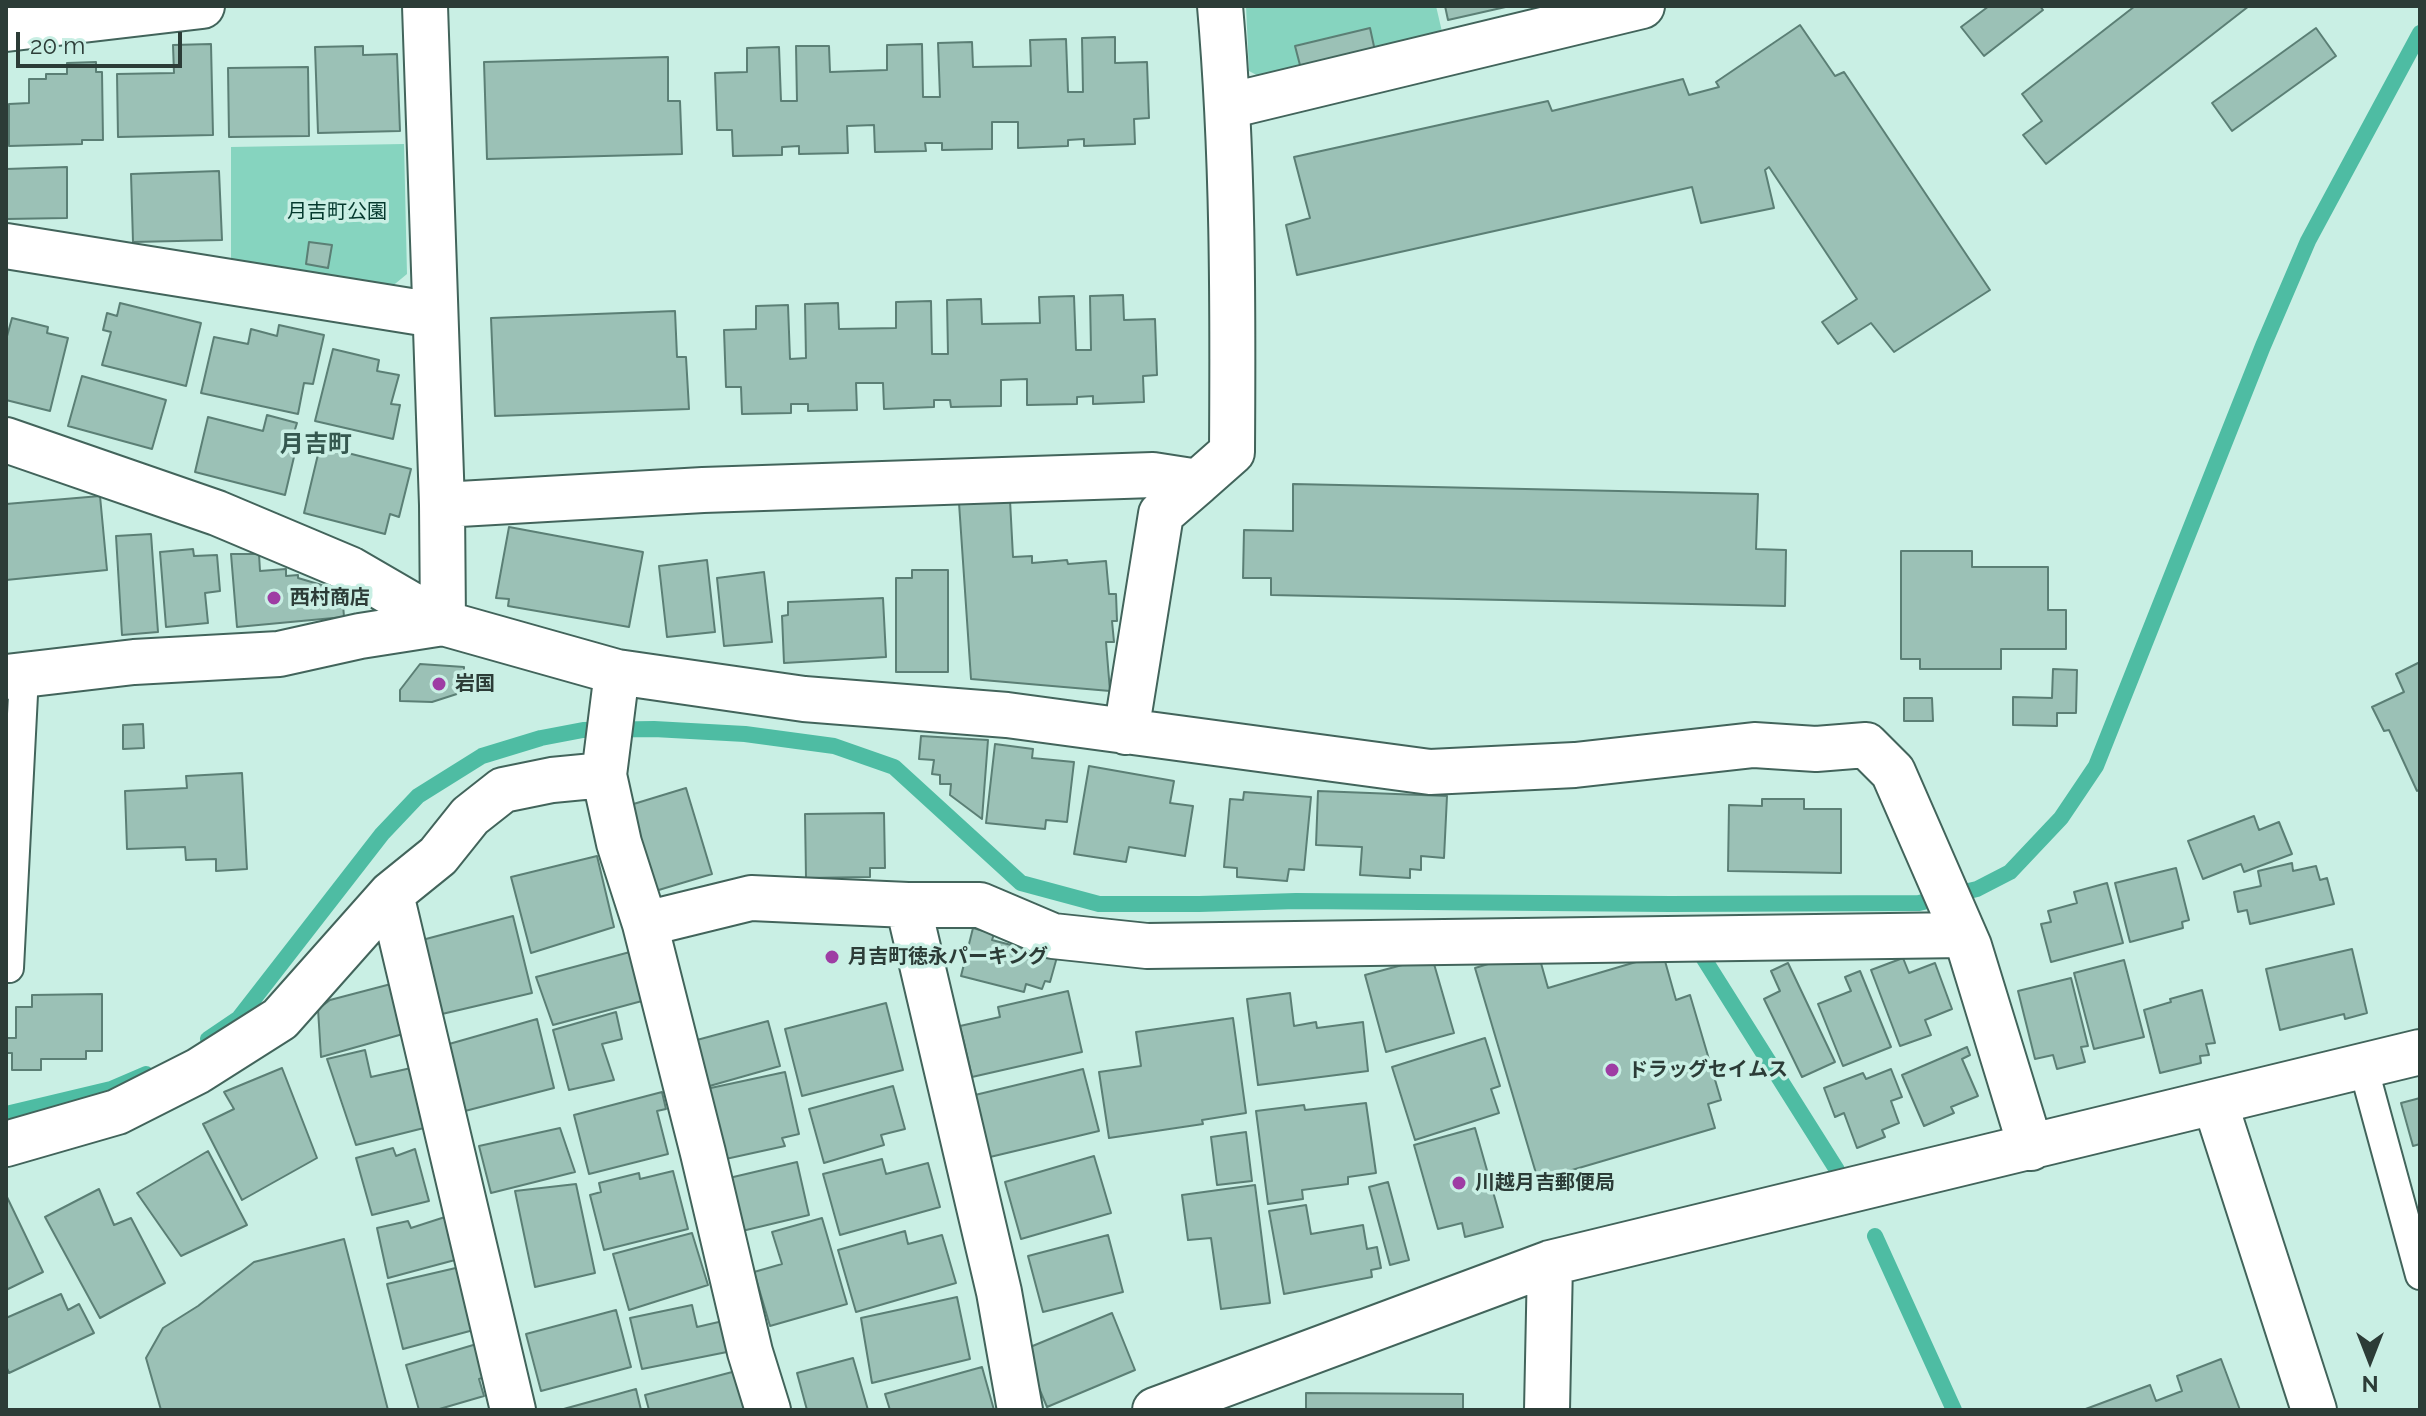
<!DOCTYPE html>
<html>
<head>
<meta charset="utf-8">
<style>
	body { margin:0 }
	#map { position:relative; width:2426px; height:1416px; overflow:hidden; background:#c9efe4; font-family:Raleway,sans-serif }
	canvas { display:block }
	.frame { position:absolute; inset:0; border:8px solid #2c3c37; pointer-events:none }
	.north { position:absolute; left:2330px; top:1320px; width:80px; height:80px; -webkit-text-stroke:6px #c9efe4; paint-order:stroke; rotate:180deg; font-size:22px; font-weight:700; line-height:32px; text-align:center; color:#2c3c37 }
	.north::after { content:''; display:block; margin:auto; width:28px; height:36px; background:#2c3c37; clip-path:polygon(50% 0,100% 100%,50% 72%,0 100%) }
	.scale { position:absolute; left:16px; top:32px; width:166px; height:36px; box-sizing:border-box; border:4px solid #2c3c37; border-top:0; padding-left:10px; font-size:24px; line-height:28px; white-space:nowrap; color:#2c3c37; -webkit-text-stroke:6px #c9efe4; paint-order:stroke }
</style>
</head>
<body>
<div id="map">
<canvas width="2426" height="1416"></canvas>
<div class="frame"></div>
<div class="north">N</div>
<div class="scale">20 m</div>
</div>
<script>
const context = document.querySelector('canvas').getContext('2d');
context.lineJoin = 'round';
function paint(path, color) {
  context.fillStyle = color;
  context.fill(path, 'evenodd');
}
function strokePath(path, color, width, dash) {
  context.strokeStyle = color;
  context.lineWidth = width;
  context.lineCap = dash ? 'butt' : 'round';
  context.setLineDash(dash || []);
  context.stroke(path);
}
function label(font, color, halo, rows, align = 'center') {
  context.font = font + ' Raleway,"Noto Sans JP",sans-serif';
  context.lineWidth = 7;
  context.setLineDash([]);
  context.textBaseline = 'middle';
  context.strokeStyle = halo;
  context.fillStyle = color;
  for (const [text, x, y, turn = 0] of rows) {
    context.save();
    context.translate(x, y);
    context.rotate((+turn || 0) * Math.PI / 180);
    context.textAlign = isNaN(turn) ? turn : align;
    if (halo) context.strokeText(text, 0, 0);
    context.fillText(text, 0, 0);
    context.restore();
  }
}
paint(new Path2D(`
	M 1246,6 L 1436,6 L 1443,36 L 1266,80 L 1249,71 Z
	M 404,144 L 407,274 L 390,288 L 231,263 L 231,147 Z`), '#86d4bf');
strokePath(new Path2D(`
	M 1694,943 L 1837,1170
	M 208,1039 L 239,1018 L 382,834 L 418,796 L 482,756 L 541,738 L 583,730 L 654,729 L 745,734 L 834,746 L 894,767 L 1021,883 L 1099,904 L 1199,904 L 1296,901 L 1670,904 L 1919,903 L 1977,889 L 2010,872 L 2061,818 L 2096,766 L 2263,346 L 2308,241 L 2420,33
	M 6,1114 L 111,1089 L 146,1074
	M 1875,1236 L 1954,1410`), '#4ebca3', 16);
const building = new Path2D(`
	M 1445,6 L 1510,6 L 1448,20 Z
	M 1989,6 L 2040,6 L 2043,10 L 1984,56 L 1961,27 Z
	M 2135,6 L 2249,6 L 2046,164 L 2023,135 L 2042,121 L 2022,94 Z
	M 1800,25 L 1835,76 L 1844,72 L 1990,290 L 1894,352 L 1871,323 L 1838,344 L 1822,322 L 1857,299 L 1769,167 L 1765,170 L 1774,208 L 1701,223 L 1692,187 L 1297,275 L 1286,225 L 1310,218 L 1294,157 L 1548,101 L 1552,111 L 1683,79 L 1689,95 L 1719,87 L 1716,82 Z
	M 1370,28 L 1375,51 L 1301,69 L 1295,46 Z
	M 2316,28 L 2336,56 L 2232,131 L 2212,103 Z
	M 1115,37 L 1115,63 L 1147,62 L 1149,118 L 1134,119 L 1135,144 L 1084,146 L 1084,139 L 1068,140 L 1068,146 L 1018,148 L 1018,122 L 992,122 L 992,149 L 942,150 L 942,143 L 925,143 L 926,151 L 875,152 L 874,125 L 847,126 L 848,153 L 799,154 L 799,146 L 782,147 L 782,155 L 733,156 L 732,130 L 717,130 L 715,73 L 747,72 L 747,48 L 779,47 L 781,101 L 797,101 L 796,46 L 829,46 L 830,72 L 887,70 L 887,45 L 922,44 L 923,97 L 940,97 L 938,43 L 972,42 L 973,67 L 1031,66 L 1030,40 L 1066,39 L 1068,92 L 1083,92 L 1082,38 Z
	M 211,44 L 213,135 L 118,137 L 117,74 L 174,73 L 173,45 Z
	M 363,46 L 363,55 L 397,54 L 400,131 L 318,133 L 315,47 Z
	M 668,57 L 668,101 L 680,101 L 682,154 L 487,159 L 484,62 Z
	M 96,62 L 96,72 L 102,72 L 103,140 L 82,140 L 82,144 L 9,146 L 9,104 L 29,103 L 29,79 L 46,79 L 46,74 L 67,74 L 67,63 Z
	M 308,67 L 309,136 L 229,137 L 228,68 Z
	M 67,167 L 67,218 L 6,219 L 6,169 Z
	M 219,171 L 222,240 L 133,242 L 131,174 Z
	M 309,242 L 332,245 L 328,268 L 306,264 Z
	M 1123,295 L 1124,320 L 1155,319 L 1157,375 L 1143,376 L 1144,402 L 1093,404 L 1093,396 L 1077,397 L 1077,404 L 1027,405 L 1027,379 L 1001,380 L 1001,406 L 951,407 L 950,400 L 934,400 L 934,407 L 884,409 L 883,383 L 856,383 L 857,410 L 808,411 L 808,404 L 791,404 L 791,413 L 742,414 L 741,387 L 726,387 L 724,330 L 756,329 L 756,306 L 788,305 L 790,359 L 806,358 L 805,304 L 838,303 L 839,329 L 896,328 L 896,302 L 931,301 L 932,354 L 948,354 L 947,300 L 981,299 L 982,324 L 1040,323 L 1039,297 L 1074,296 L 1076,350 L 1091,350 L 1090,296 Z
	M 120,303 L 201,323 L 186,386 L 102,365 L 111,332 L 103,330 L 107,313 L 117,316 Z
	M 675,311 L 677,357 L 686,357 L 689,409 L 495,416 L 491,318 Z
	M 12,318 L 48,327 L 47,333 L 68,338 L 50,411 L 6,400 L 6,340 Z
	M 279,325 L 324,335 L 313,384 L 304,383 L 298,414 L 201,393 L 214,337 L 248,344 L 251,329 L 277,336 Z
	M 333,349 L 379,360 L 377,371 L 399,375 L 391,404 L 400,405 L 393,439 L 315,421 Z
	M 82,376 L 166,400 L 152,449 L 68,426 Z
	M 267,415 L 297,423 L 292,439 L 298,440 L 285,495 L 195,472 L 208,417 L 263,431 Z
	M 320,446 L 411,469 L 399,517 L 390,514 L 385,534 L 304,513 Z
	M 1293,484 L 1758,494 L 1756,549 L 1786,550 L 1785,606 L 1271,595 L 1271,578 L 1243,578 L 1244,530 L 1293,531 Z
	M 100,496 L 107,570 L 6,580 L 6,504 Z
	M 1010,500 L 1013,557 L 1032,556 L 1032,563 L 1067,560 L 1068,564 L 1106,561 L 1109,594 L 1116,594 L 1117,621 L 1112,621 L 1114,642 L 1106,642 L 1110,691 L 971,679 L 959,503 Z
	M 509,527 L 643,552 L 629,627 L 508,606 L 509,599 L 496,598 Z
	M 151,534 L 158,632 L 122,635 L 116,536 Z
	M 193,549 L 194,556 L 217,555 L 220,591 L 205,593 L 208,623 L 166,627 L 160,552 Z
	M 1901,551 L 1972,551 L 1972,567 L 2048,567 L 2048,610 L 2066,610 L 2066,649 L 2001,649 L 2001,669 L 1920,669 L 1920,659 L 1901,659 Z
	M 231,554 L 259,554 L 260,571 L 286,569 L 286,576 L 298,575 L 298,578 L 342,591 L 344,617 L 237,627 Z
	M 707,560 L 715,632 L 667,637 L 659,566 Z
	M 912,570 L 948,570 L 948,672 L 896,672 L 896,578 L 912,578 Z
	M 764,572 L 772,642 L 724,646 L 717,578 Z
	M 883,598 L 886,657 L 784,663 L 782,616 L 788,615 L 788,602 Z
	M 2420,662 L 2420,789 L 2417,791 L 2389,730 L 2384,731 L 2372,707 L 2404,692 L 2396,674 Z
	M 420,664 L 464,667 L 463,692 L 432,702 L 400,701 L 400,690 Z
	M 2053,669 L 2077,670 L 2076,713 L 2057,713 L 2057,726 L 2013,725 L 2013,697 L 2052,698 Z
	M 1904,698 L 1932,698 L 1933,721 L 1904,721 Z
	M 143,724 L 144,748 L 123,749 L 123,725 Z
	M 921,736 L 988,740 L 982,819 L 950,795 L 951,784 L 940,784 L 940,775 L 932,774 L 934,760 L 919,759 Z
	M 995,744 L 1033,749 L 1032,758 L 1074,762 L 1067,822 L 1046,820 L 1045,829 L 986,823 Z
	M 1089,766 L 1174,781 L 1170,803 L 1193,806 L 1185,856 L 1129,847 L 1126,862 L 1074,854 Z
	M 242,773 L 247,869 L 216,871 L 216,859 L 186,860 L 185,847 L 127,849 L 125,791 L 187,788 L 186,776 Z
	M 686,788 L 712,874 L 652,892 L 627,806 Z
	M 1318,791 L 1447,796 L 1444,858 L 1421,856 L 1421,870 L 1410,869 L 1410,878 L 1360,875 L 1362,847 L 1316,845 Z
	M 1244,792 L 1311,797 L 1304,870 L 1289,869 L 1287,881 L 1237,877 L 1237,868 L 1224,867 L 1230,799 L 1243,800 Z
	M 1762,799 L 1804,799 L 1804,809 L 1841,809 L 1841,873 L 1728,871 L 1729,805 L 1762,806 Z
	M 884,813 L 885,868 L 870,868 L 870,877 L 806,878 L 805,814 Z
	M 2254,816 L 2259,830 L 2279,822 L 2292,854 L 2244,872 L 2241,864 L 2203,879 L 2188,841 Z
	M 597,856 L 614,927 L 531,953 L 511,877 Z
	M 2292,863 L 2293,871 L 2316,866 L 2320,880 L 2327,878 L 2334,904 L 2250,924 L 2247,910 L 2238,912 L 2234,892 L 2261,886 L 2258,871 Z
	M 2176,868 L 2189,920 L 2182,922 L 2183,928 L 2130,942 L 2115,883 Z
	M 2107,883 L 2123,943 L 2051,962 L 2041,924 L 2051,922 L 2048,911 L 2077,903 L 2074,892 Z
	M 513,916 L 532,993 L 442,1014 L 422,940 Z
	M 973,928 L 994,934 L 992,940 L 1057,957 L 1050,982 L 1045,981 L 1042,989 L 1026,984 L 1024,992 L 961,976 Z
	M 1537,949 L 1548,988 L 1663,954 L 1676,1000 L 1690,995 L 1721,1100 L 1708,1104 L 1715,1128 L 1538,1180 L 1475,968 Z
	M 2352,949 L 2367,1013 L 2345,1019 L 2344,1014 L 2280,1030 L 2266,969 Z
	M 630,952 L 642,1001 L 553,1025 L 536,977 Z
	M 1432,957 L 1454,1033 L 1386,1052 L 1365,975 Z
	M 1903,958 L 1909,973 L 1935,963 L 1952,1009 L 1925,1020 L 1931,1035 L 1900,1046 L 1871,970 Z
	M 2124,960 L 2144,1037 L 2094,1049 L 2074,973 Z
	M 1788,963 L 1835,1062 L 1802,1077 L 1764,999 L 1780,991 L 1771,971 Z
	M 1860,971 L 1891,1047 L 1843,1066 L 1818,1004 L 1851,991 L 1845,977 Z
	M 2071,978 L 2088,1046 L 2081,1047 L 2085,1062 L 2057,1069 L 2053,1055 L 2035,1059 L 2018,991 Z
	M 391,984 L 403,1034 L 321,1057 L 318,1009 L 330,1000 Z
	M 2202,990 L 2215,1043 L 2206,1044 L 2209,1055 L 2200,1056 L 2201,1063 L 2160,1073 L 2144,1010 L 2171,1002 L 2170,999 Z
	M 1068,991 L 1082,1052 L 972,1077 L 960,1026 L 1000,1017 L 998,1007 Z
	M 1290,993 L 1294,1026 L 1316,1022 L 1317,1028 L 1363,1022 L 1368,1071 L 1258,1085 L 1247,999 Z
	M 102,994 L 102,1051 L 86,1051 L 86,1059 L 41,1059 L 41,1070 L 12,1070 L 12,1053 L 6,1053 L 6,1038 L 16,1038 L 16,1007 L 32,1007 L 32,995 Z
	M 886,1003 L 903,1070 L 802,1096 L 785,1029 Z
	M 616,1012 L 622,1039 L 602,1044 L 614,1080 L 569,1090 L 553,1030 Z
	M 1233,1018 L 1246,1113 L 1202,1120 L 1203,1124 L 1109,1138 L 1099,1072 L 1141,1066 L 1136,1032 Z
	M 537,1019 L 554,1088 L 465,1111 L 449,1044 Z
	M 768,1021 L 780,1066 L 706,1087 L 693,1041 Z
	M 1485,1038 L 1500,1086 L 1491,1089 L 1499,1113 L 1415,1140 L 1392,1067 Z
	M 1967,1047 L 1970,1055 L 1962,1059 L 1978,1096 L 1951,1107 L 1954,1113 L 1924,1126 L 1902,1075 Z
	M 365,1050 L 371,1077 L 411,1068 L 428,1127 L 356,1145 L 327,1059 Z
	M 282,1068 L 317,1158 L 242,1200 L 203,1124 L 234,1109 L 224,1092 Z
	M 1083,1069 L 1099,1131 L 990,1157 L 975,1095 Z
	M 1891,1069 L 1902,1097 L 1891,1101 L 1899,1123 L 1882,1130 L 1885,1137 L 1857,1148 L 1844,1113 L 1835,1117 L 1824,1088 L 1863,1073 L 1866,1079 Z
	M 785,1072 L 799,1134 L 782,1138 L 785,1146 L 721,1160 L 706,1089 Z
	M 893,1086 L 905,1129 L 881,1135 L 884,1145 L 824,1163 L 809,1109 Z
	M 662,1092 L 666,1109 L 657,1111 L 668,1154 L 589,1174 L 574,1115 Z
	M 2420,1098 L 2420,1144 L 2413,1146 L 2401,1103 Z
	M 1366,1103 L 1376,1173 L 1348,1177 L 1348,1184 L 1302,1190 L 1303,1199 L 1268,1204 L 1256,1111 L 1304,1105 L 1305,1110 Z
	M 560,1128 L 575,1172 L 491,1193 L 479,1146 Z
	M 1475,1128 L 1503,1227 L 1465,1237 L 1462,1223 L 1438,1229 L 1414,1145 Z
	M 1246,1132 L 1252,1181 L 1217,1185 L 1211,1137 Z
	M 393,1148 L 396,1156 L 415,1149 L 429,1201 L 372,1215 L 356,1158 Z
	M 208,1151 L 247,1225 L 181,1256 L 137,1193 Z
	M 1094,1156 L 1111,1213 L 1021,1239 L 1005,1182 Z
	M 882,1159 L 886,1174 L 928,1163 L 940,1207 L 840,1235 L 823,1174 Z
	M 797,1162 L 809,1215 L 742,1231 L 729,1178 Z
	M 673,1171 L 688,1229 L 604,1250 L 590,1195 L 601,1192 L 599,1183 L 639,1173 L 640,1179 Z
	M 1388,1182 L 1409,1260 L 1390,1265 L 1369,1187 Z
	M 576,1184 L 595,1273 L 535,1287 L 515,1191 Z
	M 1255,1185 L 1270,1303 L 1221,1309 L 1211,1238 L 1188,1240 L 1182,1195 Z
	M 99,1189 L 114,1225 L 131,1218 L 165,1283 L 100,1318 L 45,1217 Z
	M 6,1195 L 43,1272 L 6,1290 Z
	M 1306,1205 L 1311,1234 L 1363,1225 L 1367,1249 L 1377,1247 L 1381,1268 L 1371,1270 L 1372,1277 L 1284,1294 L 1269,1211 Z
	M 445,1217 L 455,1260 L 388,1278 L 377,1228 L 408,1221 L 411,1228 Z
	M 822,1218 L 847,1304 L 770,1326 L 754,1272 L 782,1264 L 772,1232 Z
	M 905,1231 L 908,1244 L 942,1235 L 956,1283 L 856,1312 L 838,1250 Z
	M 692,1233 L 708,1285 L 629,1310 L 613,1254 Z
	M 1108,1235 L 1123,1292 L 1043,1312 L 1028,1256 Z
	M 344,1239 L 388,1410 L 161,1410 L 146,1358 L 163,1328 L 198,1306 L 254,1262 Z
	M 460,1267 L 481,1328 L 403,1349 L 387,1284 Z
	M 61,1294 L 68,1310 L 79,1304 L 94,1333 L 9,1373 L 6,1366 L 6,1318 Z
	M 957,1297 L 970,1359 L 872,1383 L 861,1318 Z
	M 692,1305 L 697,1327 L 723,1321 L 732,1351 L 642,1369 L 630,1318 Z
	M 616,1310 L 631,1367 L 541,1391 L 526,1334 Z
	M 1112,1313 L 1135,1370 L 1047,1407 L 1023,1350 Z
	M 480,1343 L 489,1376 L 479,1379 L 484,1396 L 436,1410 L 419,1410 L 406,1365 Z
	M 853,1358 L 868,1410 L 807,1410 L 797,1373 Z
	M 2221,1359 L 2240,1410 L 2083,1410 L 2150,1385 L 2156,1401 L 2182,1391 L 2177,1376 Z
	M 982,1367 L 994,1410 L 890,1410 L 885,1394 Z
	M 736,1371 L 747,1410 L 649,1410 L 645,1395 Z
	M 636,1389 L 641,1410 L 560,1410 Z
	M 1306,1393 L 1463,1394 L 1463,1410 L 1306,1410 Z`);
paint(building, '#9bc1b6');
strokePath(building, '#5b7f75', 2);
const lane = new Path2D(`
	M 9,968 L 24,675
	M 2363,1066 L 2420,1275`);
const street = new Path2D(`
	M 425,6 L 442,505 L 443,623
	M 6,29 L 202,6
	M 1228,106 L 1642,6
	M 6,246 L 435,315
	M 6,440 L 217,513 L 350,569 L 443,623 L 617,672 L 804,699 L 1007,715 L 1430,772 L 1575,765 L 1754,745 L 1816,749 L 1866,745 L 1893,772 L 1969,946 L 2031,1148
	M 442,505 L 703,490 L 1153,475 L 1198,482 L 1232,452 C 1233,303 1233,154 1220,6
	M 6,677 L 134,662 L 279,654 L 360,636 L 443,623
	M 1126,732 L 1161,514 L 1198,482
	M 604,775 L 617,672
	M 391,894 L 513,1410
	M 908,905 L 980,905 L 1053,936 L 1147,946 L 1964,935
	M 645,924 L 751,898 L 908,905 L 999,1292 L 1020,1410
	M 2215,1103 L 2314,1410
	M 6,1144 L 117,1112 L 198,1071 L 280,1019 L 391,894 L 438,856 L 470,816 L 503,790 L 552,780 L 604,775 L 619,843 L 645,924 L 703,1153 L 750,1352 L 768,1410
	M 1155,1410 L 1550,1263 L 2420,1052
	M 1547,1410 L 1550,1263`);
strokePath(lane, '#42645b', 32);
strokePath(street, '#42645b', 48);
strokePath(lane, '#fff', 28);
strokePath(street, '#fff', 44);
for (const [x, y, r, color] of [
	[274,598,8,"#9e3da4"],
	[439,684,8,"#9e3da4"],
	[832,957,8,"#9e3da4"],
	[1612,1070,8,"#9e3da4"],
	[1459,1183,8,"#9e3da4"]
]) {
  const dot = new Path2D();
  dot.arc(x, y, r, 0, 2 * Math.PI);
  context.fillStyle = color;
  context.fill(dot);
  strokePath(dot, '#c9efe4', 3);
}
label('20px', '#05392e', '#c9efe4', [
	["月吉町公園",337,212]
]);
label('bold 20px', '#2c3c37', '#c9efe4', [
	["西村商店",290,598],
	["岩国",455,684],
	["月吉町徳永パーキング",848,957],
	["ドラッグセイムス",1628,1070],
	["川越月吉郵便局",1475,1183]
], 'left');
label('bold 24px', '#35584f', '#c9efe4', [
	["月吉町",316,445]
]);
</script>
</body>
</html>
